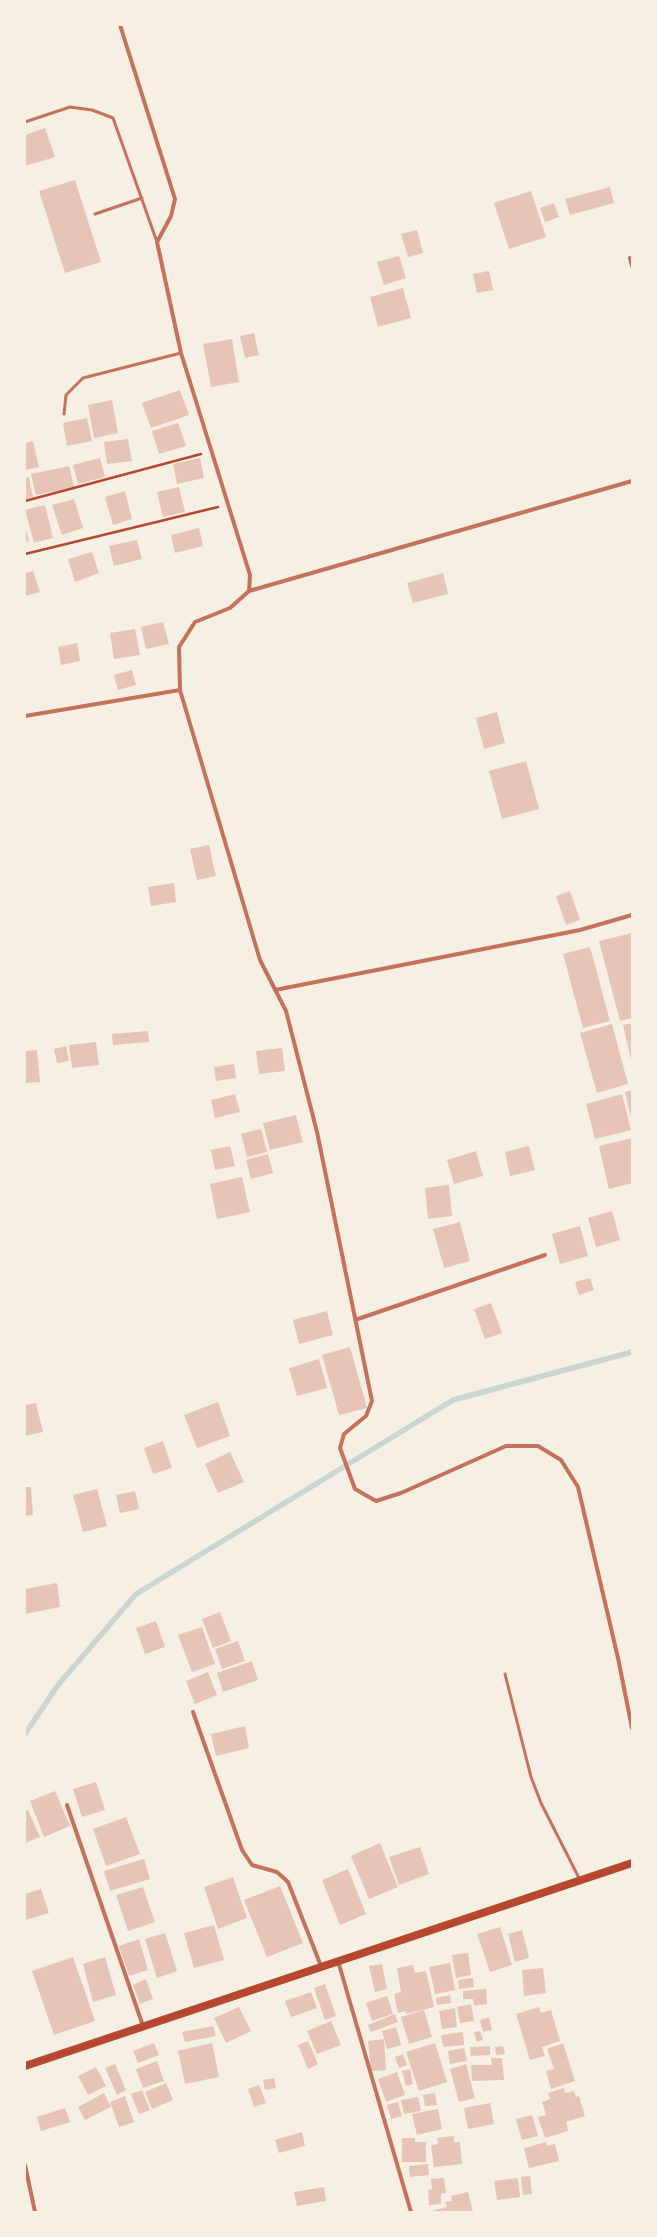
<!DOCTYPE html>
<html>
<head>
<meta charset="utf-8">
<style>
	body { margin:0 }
	#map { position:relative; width:657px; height:2237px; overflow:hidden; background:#f6efe4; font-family:Arial,sans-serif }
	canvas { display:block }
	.frame { position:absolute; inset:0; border:26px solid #f6efe4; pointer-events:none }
</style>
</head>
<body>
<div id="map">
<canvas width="657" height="2237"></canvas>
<div class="frame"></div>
</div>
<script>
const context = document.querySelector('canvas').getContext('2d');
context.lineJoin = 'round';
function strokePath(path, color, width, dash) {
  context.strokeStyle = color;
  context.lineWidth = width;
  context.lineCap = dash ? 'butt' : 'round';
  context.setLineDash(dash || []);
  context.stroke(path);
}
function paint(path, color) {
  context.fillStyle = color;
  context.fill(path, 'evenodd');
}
strokePath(new Path2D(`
	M 25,1734 L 58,1685 L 136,1594 L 453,1400 L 632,1352`), '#c9d6d2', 5.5);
paint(new Path2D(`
	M 45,128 L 55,157 L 25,166 L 25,135 Z
	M 75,180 L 101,262 L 65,273 L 39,191 Z
	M 610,187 L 614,203 L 570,215 L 565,199 Z
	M 531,191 L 546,237 L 509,249 L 494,203 Z
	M 554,203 L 559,217 L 545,222 L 540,208 Z
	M 417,230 L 423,253 L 408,257 L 401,234 Z
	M 399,256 L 406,278 L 384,285 L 377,262 Z
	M 489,271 L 493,290 L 477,293 L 473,274 Z
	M 403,288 L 411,318 L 378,327 L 370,297 Z
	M 254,333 L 259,355 L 245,358 L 240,336 Z
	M 232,339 L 239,382 L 211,387 L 203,344 Z
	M 180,390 L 189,415 L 151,428 L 142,403 Z
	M 112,400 L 118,433 L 94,438 L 88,405 Z
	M 87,418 L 92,441 L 67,446 L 63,423 Z
	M 178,423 L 186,446 L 159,454 L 152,431 Z
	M 128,439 L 132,461 L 107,464 L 104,442 Z
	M 33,441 L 39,467 L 25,470 L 25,443 Z
	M 100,458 L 105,477 L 78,484 L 73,465 Z
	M 200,458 L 204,478 L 177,484 L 173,464 Z
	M 69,466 L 74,487 L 36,495 L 31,474 Z
	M 29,477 L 33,497 L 25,499 L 25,478 Z
	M 179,487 L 185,512 L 163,517 L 157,492 Z
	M 125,491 L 132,519 L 113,525 L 105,497 Z
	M 74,499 L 83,528 L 62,535 L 52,505 Z
	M 45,505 L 53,538 L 34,543 L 25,510 Z
	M 25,526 L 29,541 L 25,542 Z
	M 199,528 L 203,546 L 175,553 L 171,535 Z
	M 137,540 L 142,559 L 114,566 L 109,546 Z
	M 92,552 L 99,573 L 75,582 L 68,559 Z
	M 33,571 L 40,592 L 25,596 L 25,573 Z
	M 443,573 L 448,594 L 413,603 L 407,583 Z
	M 163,622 L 169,644 L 146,649 L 141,627 Z
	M 135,629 L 140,655 L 114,659 L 110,633 Z
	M 77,643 L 80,661 L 61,665 L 58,647 Z
	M 132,670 L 136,685 L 118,690 L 114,675 Z
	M 497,712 L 505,743 L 484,749 L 476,718 Z
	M 526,761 L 539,809 L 502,819 L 489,771 Z
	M 209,845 L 216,876 L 197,880 L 190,849 Z
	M 174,883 L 176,902 L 151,906 L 148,887 Z
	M 570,891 L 580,920 L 566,925 L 556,896 Z
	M 632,933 L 632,1018 L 620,1021 L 599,941 Z
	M 590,947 L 610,1021 L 583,1028 L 563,954 Z
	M 632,1023 L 632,1060 L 631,1060 L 623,1025 Z
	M 612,1024 L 628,1084 L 597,1093 L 580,1033 Z
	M 148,1031 L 149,1042 L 113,1045 L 112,1034 Z
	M 96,1042 L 99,1065 L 72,1068 L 69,1045 Z
	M 66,1046 L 69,1061 L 57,1063 L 54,1049 Z
	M 282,1048 L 285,1071 L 259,1074 L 256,1051 Z
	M 37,1050 L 40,1082 L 25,1083 L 25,1051 Z
	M 234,1064 L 236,1078 L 216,1081 L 214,1067 Z
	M 632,1090 L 632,1117 L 631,1117 L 625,1092 Z
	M 235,1094 L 240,1112 L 215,1118 L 211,1100 Z
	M 622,1094 L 631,1130 L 595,1139 L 586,1104 Z
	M 296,1115 L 303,1142 L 270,1150 L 263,1123 Z
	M 261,1129 L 267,1152 L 247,1157 L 241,1134 Z
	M 632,1138 L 632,1183 L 609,1189 L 599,1146 Z
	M 230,1146 L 235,1166 L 215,1170 L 211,1150 Z
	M 529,1146 L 535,1170 L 510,1176 L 505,1152 Z
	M 476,1151 L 483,1176 L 454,1184 L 447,1160 Z
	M 268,1154 L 273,1173 L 251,1179 L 246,1160 Z
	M 242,1177 L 250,1212 L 217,1219 L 210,1184 Z
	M 449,1185 L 452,1216 L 428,1219 L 425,1188 Z
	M 612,1211 L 620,1240 L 596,1247 L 588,1218 Z
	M 460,1222 L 470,1261 L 444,1268 L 433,1229 Z
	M 580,1226 L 588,1256 L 560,1264 L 552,1234 Z
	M 590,1278 L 594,1290 L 579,1295 L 575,1282 Z
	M 491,1303 L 502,1333 L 485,1339 L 474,1309 Z
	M 327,1311 L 333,1335 L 299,1344 L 293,1320 Z
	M 350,1347 L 367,1408 L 339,1415 L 322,1355 Z
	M 319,1359 L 327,1388 L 297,1396 L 289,1368 Z
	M 218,1402 L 230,1436 L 197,1448 L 184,1415 Z
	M 36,1403 L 43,1432 L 25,1436 L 25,1405 Z
	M 163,1441 L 172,1468 L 153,1474 L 144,1448 Z
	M 230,1452 L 244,1482 L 218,1493 L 205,1464 Z
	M 25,1487 L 31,1487 L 33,1515 L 25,1516 Z
	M 97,1489 L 107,1526 L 83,1532 L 73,1495 Z
	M 135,1491 L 139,1509 L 120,1513 L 116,1495 Z
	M 57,1583 L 60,1607 L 25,1614 L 25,1589 Z
	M 220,1612 L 231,1641 L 213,1648 L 202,1619 Z
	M 156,1621 L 165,1647 L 145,1654 L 136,1628 Z
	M 202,1627 L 215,1664 L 192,1672 L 178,1635 Z
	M 238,1641 L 245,1661 L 222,1669 L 215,1649 Z
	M 252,1661 L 258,1680 L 223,1692 L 217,1673 Z
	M 208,1672 L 217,1695 L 195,1704 L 186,1681 Z
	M 245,1726 L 249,1748 L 216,1756 L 211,1734 Z
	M 96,1782 L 105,1810 L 82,1817 L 73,1789 Z
	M 55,1791 L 70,1826 L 44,1837 L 30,1801 Z
	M 28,1810 L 40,1837 L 25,1843 L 25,1811 Z
	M 126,1817 L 140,1854 L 106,1866 L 93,1829 Z
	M 380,1843 L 398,1887 L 369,1899 L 351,1856 Z
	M 420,1847 L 429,1874 L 399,1885 L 389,1857 Z
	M 144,1859 L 150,1879 L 110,1891 L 104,1871 Z
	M 348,1869 L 366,1914 L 340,1925 L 322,1880 Z
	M 233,1877 L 247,1918 L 218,1929 L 204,1887 Z
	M 280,1886 L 303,1943 L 267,1957 L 244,1900 Z
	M 143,1887 L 155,1922 L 128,1931 L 116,1895 Z
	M 41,1889 L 49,1913 L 25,1920 L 25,1894 Z
	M 214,1925 L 224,1960 L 194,1968 L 184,1933 Z
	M 500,1927 L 512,1965 L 490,1972 L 477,1934 Z
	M 522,1930 L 529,1958 L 515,1962 L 508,1934 Z
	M 165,1933 L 177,1971 L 157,1978 L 145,1939 Z
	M 139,1939 L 148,1970 L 129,1976 L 119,1946 Z
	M 468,1953 L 471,1975 L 456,1978 L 452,1955 Z
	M 73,1957 L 95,2021 L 54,2035 L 32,1971 Z
	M 105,1957 L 116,1995 L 93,2002 L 83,1964 Z
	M 450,1963 L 455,1990 L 435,1994 L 429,1967 Z
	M 382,1964 L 387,1989 L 375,1992 L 369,1966 Z
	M 413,1965 L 415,1973 L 426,1971 L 434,2007 L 406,2014 L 405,2011 L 398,2013 L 394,1994 L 401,1992 L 397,1968 Z
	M 543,1968 L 546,1993 L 524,1996 L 522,1970 Z
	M 473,1978 L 474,1987 L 459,1989 L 458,1980 Z
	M 146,1979 L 153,1999 L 140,2004 L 133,1985 Z
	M 325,1984 L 336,2016 L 325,2020 L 314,1988 Z
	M 486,1989 L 487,2004 L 474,2006 L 473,1999 L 463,1999 L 463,1991 Z
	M 311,1992 L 317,2008 L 291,2017 L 285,2001 Z
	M 450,1995 L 451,2003 L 437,2005 L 436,1998 Z
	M 387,1996 L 393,2014 L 372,2021 L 366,2003 Z
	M 471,2004 L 474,2021 L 460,2023 L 457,2007 Z
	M 239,2007 L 251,2031 L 226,2043 L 214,2018 Z
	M 539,2007 L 541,2013 L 551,2010 L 560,2041 L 542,2047 L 545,2056 L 530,2060 L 516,2014 Z
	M 455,2008 L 457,2027 L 442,2029 L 439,2011 Z
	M 424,2010 L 432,2037 L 409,2044 L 401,2017 Z
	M 395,2014 L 398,2022 L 371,2032 L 368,2025 Z
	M 489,2017 L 492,2030 L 483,2032 L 480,2020 Z
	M 331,2021 L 341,2045 L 317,2054 L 307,2031 Z
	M 213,2026 L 216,2036 L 185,2042 L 182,2032 Z
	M 396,2027 L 401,2045 L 387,2049 L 382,2031 Z
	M 480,2031 L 483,2040 L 477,2042 L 474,2032 Z
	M 463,2032 L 464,2045 L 443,2047 L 441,2035 Z
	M 384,2039 L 386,2070 L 371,2071 L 368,2041 Z
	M 308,2041 L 318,2064 L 308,2069 L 298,2045 Z
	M 154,2043 L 159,2055 L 138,2063 L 133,2051 Z
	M 212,2043 L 219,2077 L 185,2084 L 178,2051 Z
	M 435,2043 L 447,2082 L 419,2091 L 406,2052 Z
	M 563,2043 L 575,2081 L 551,2089 L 546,2071 L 554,2069 L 547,2049 Z
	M 490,2046 L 490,2055 L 471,2056 L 470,2047 Z
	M 503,2046 L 505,2054 L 496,2055 L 495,2047 Z
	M 464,2048 L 467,2061 L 450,2064 L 448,2051 Z
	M 403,2054 L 407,2065 L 399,2068 L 395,2057 Z
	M 491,2058 L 502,2058 L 504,2080 L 472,2081 L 471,2065 L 492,2065 Z
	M 157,2061 L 164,2081 L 143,2088 L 136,2069 Z
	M 115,2064 L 126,2090 L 117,2095 L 105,2068 Z
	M 466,2064 L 475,2098 L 459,2102 L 450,2069 Z
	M 96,2067 L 106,2086 L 88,2095 L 78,2076 Z
	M 410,2069 L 413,2084 L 406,2086 L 402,2071 Z
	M 397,2072 L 405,2095 L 386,2102 L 378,2079 Z
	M 274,2078 L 276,2088 L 265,2090 L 263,2080 Z
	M 166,2083 L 173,2100 L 152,2109 L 145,2092 Z
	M 259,2085 L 266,2103 L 254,2107 L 248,2089 Z
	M 564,2088 L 565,2093 L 574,2091 L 576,2097 L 579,2096 L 585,2116 L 566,2122 L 568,2131 L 545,2138 L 538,2117 L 546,2115 L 542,2102 L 550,2099 L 548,2093 Z
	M 142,2090 L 150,2110 L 139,2114 L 131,2094 Z
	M 104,2093 L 111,2107 L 85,2120 L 78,2107 Z
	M 435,2093 L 437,2105 L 425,2106 L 423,2095 Z
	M 125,2096 L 134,2122 L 119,2127 L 110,2102 Z
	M 418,2097 L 421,2111 L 404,2114 L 401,2100 Z
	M 398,2102 L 402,2116 L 391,2119 L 387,2105 Z
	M 490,2103 L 494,2124 L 468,2129 L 464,2108 Z
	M 65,2108 L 70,2122 L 41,2131 L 37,2117 Z
	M 438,2109 L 442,2129 L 417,2135 L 412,2114 Z
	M 532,2115 L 538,2136 L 522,2140 L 516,2119 Z
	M 302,2132 L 305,2146 L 279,2153 L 275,2140 Z
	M 454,2136 L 454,2142 L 460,2142 L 462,2164 L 434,2167 L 431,2145 L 438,2144 L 437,2138 Z
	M 402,2138 L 415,2138 L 415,2142 L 426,2142 L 426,2162 L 402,2162 Z
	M 546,2142 L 547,2146 L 555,2144 L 559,2161 L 529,2168 L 524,2148 Z
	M 428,2164 L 429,2175 L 410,2177 L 409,2166 Z
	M 530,2176 L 532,2194 L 523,2195 L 521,2177 Z
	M 444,2178 L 446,2193 L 441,2194 L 441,2204 L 429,2205 L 428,2190 L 432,2189 L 431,2179 Z
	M 518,2178 L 520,2197 L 497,2200 L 494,2181 Z
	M 324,2187 L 326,2201 L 297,2206 L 294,2192 Z
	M 468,2192 L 473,2212 L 427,2212 L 447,2207 L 445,2202 L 452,2201 L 451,2196 Z`), '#e6c5b7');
strokePath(new Path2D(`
	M 25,501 L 201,454
	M 25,554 L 218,507`), '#b5482f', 2.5);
strokePath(new Path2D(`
	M 25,122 L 70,107 L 92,110 L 113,118 L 157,242
	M 95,214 L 142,198
	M 64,414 L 66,395 L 83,378 L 181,353
	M 505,1674 L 531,1777 L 541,1803 L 580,1880`), '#c5725c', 3);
strokePath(new Path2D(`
	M 120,25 L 175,199 L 171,216 L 157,242 L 181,353 L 250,575 L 249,591 L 230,608 L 195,622 L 179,647 L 180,690 L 260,960 L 286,1011 L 317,1132 L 372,1401 L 366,1416 L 344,1434 L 340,1448 L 355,1489 L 376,1501 L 401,1493 L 506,1446 L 538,1446 L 561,1460 L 578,1487 L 618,1658 L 632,1728
	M 630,258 L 632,266
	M 249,591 L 632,481
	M 25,716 L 180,690
	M 275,990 L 580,930 L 632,915
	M 355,1320 L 545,1255
	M 193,1712 L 242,1850 L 252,1865 L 277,1872 L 288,1882 L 321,1966
	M 67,1805 L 143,2026
	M 338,1961 L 411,2212
	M 25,2165 L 35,2212`), '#c5725c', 4);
strokePath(new Path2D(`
	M 25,2066 L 632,1863`), '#b5482f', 8);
</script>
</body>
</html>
